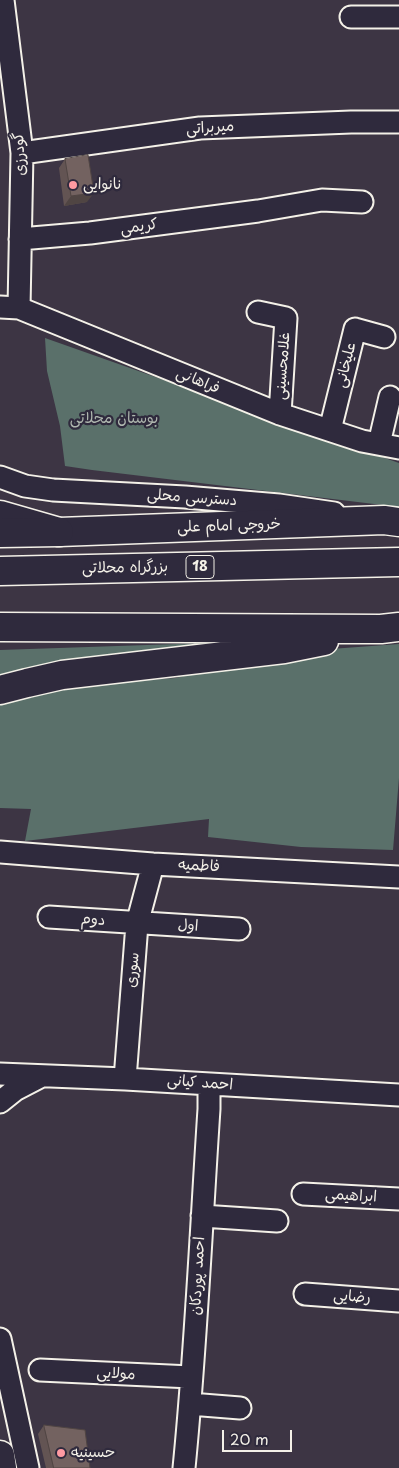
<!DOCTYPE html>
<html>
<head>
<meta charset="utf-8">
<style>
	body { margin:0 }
	#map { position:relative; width:399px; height:1468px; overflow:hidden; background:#3d3544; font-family:"Playpen Sans",sans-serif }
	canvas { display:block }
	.scale { position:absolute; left:222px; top:1430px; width:70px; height:22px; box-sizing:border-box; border:2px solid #f4f1e8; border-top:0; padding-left:6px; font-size:15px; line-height:18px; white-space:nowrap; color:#f4f1e8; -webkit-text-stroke:4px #2f2a3d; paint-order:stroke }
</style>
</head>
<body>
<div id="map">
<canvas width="399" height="1468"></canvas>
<div class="scale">20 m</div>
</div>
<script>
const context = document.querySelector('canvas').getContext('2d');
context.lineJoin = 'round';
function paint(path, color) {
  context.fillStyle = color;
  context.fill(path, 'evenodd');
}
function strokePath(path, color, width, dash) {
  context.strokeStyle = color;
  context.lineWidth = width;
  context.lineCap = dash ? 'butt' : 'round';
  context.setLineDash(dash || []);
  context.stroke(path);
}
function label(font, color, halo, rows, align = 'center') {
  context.font = font + ' "Playpen Sans","Playpen Sans Arabic",sans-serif';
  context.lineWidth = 4.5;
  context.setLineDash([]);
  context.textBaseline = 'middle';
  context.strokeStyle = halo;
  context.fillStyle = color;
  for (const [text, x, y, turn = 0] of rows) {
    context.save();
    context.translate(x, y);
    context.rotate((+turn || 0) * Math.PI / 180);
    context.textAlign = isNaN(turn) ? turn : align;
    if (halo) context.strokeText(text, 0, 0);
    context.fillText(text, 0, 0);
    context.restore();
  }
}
paint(new Path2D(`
	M 45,338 L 399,463 L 399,507 L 92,470 L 65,466 L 60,426 L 47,371 Z
	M 294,640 L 32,669 L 0,676 L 0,650 Z
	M 399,644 L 399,778 L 393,850 L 301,847 L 208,837 L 209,819 L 25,841 L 31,809 L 0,808 L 0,701 L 55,689 L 116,682 L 176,678 L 205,670 L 317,650 Z`), '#5a706a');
const street = new Path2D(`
	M 3,0 L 22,153 L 19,308
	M 351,17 L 399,17
	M 22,153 L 200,128 L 351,122 L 399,122
	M 20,239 L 90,233 L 258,211 L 322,200 L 362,202
	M 0,307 L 19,308 L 280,414 L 362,441 L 399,448
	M 258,312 L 286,318 L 280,414
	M 330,430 L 355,329 L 384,337
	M 379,444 L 390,397
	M 0,477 L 25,486 L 53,490 L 185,497 L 279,505 L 334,513
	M 0,852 L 153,864 L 399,877
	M 49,917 L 239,929
	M 0,1074 L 125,1079 L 399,1095
	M 125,1079 L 137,924 L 153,864
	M 0,1102 L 15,1090 L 40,1077
	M 303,1194 L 399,1199
	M 202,1216 L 277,1221
	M 305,1294 L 399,1301
	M 0,1339 L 28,1468
	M 40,1370 L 191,1377
	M 190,1404 L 240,1408
	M 184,1468 C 196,1349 201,1229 209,1109 L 209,1084`);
const secondary = new Path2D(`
	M 0,515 L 59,532 L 384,520 L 399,522`);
const highway = new Path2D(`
	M 0,533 L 59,532
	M 0,571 L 399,562
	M 0,627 L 381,629 L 399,627
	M 0,690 L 27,683 L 62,675 L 284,649 L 324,641
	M 0,1455 L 2,1468`);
strokePath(street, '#f4f1e8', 25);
strokePath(secondary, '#f4f1e8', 31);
strokePath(highway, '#f4f1e8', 31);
strokePath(street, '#2f2a3d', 21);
strokePath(secondary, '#2f2a3d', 28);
strokePath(highway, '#2f2a3d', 28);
paint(new Path2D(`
	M 65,159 L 87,202 L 64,206 L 59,168 Z
	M 44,1425 L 90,1468 L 46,1468 L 38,1434 Z`), '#635453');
paint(new Path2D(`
	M 94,193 L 87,202 L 64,206 L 71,196 Z`), '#504543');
const building = new Path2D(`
	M 88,155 L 94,193 L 71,196 L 65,159 Z
	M 44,1425 L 85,1430 L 90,1468 L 54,1468 Z`);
paint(building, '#736260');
strokePath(building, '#504543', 1);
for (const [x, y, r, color] of [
	[73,185,5,"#ff9aa2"],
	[61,1453,5,"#ff9aa2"]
]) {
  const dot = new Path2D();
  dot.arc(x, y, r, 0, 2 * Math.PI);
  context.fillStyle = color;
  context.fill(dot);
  strokePath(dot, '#2f2a3d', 2);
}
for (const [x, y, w] of [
	[200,567,28]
]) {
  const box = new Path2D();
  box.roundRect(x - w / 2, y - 11.5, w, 23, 4);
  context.fillStyle = '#2f2a3d';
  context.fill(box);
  strokePath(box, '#f4f1e8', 1);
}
label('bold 14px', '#f4f1e8', null, [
	["18",200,567]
]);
label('15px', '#f4f1e8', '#2f2a3d', [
	["میربراتی",210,128,-4],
	["گودرزی",20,154,-93],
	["کریمی",139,227,-8],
	["علیخانی",346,365,-76],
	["غلامحسینی",283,366,-86],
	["فراهانی",198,381,22],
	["دسترسی محلی",192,498,4],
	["خروجی امام علی",229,526,-2],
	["بزرگراه محلاتی",125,568,-1],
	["فاطمیه",199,866,3],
	["دوم",93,920,4],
	["اول",188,926,3],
	["سوری",133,970,-85],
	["احمد کیانی",200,1083,4],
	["ابراهیمی",351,1196,3],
	["احمد پوردکان",198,1276,-87],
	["رضایی",352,1297,4],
	["مولایی",116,1374,3]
]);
label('15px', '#f4f1e8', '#2f2a3d', [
	["نانوایی",83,185],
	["حسینیه",71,1453]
], 'left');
label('15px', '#afb7af', '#2f2a3d', [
	["بوستان محلاتی",114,419]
]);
</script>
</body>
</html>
